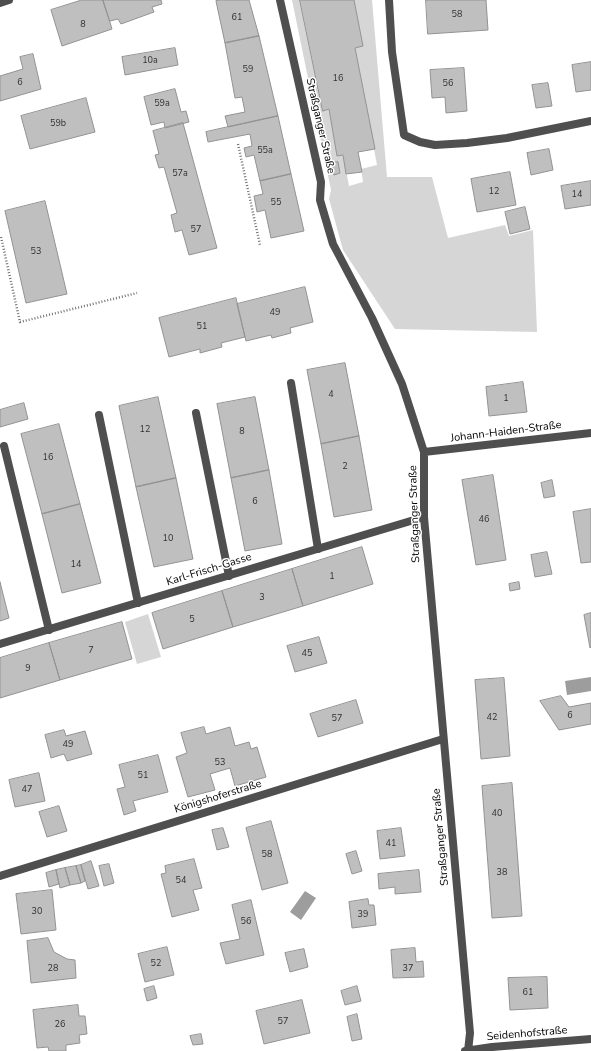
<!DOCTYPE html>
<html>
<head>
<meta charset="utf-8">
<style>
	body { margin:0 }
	canvas { display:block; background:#fff }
</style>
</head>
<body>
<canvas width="591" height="1051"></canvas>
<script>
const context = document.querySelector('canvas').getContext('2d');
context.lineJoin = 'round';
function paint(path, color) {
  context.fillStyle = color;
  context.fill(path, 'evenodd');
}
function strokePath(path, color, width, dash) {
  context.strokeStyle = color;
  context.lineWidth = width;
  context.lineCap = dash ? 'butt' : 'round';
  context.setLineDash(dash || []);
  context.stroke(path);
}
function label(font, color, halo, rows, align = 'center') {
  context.font = font + ' "Nunito Sans",sans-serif';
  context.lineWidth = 3;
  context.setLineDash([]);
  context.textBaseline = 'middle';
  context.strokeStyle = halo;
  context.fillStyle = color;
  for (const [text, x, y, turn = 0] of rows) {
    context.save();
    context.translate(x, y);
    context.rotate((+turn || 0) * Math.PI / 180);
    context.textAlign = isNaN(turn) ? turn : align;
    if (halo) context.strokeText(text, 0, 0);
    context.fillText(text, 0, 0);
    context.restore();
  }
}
paint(new Path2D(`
	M 292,0 L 300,0 L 323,110 L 329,109 L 337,155 L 343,155 L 349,186 L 363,182 L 361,169 L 377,165 L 355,48 L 363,46 L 354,0 L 372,0 L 387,177 L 432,177 L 448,238 L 505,225 L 509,236 L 533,230 L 537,332 L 395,329 L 343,250 L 329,199 L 331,190 Z
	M 148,614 L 161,657 L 137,664 L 125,622 Z`), '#d6d6d6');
paint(new Path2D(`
	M 591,677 L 591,691 L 567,695 L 565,681 Z
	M 305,891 L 316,898 L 301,920 L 290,912 Z`), '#9d9d9d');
const building = new Path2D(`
	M 82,0 L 103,0 L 112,29 L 62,46 L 51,10 Z
	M 103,0 L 161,0 L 162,4 L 152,7 L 154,12 L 121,24 L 118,19 L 110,21 Z
	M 221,0 L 249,0 L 259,36 L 225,43 L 216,1 Z
	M 300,0 L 354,0 L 363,46 L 355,48 L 375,149 L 358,152 L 362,172 L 346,174 L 343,155 L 337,156 L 329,109 L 323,111 Z
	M 426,0 L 486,0 L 488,30 L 428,34 Z
	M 259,36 L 278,116 L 228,127 L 225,116 L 245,112 L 242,97 L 235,98 L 225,43 Z
	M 175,48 L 178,65 L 125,75 L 122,57 Z
	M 33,54 L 41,89 L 0,101 L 0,76 L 23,69 L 20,57 Z
	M 591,62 L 591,90 L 576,92 L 572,65 Z
	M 464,68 L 467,111 L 446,113 L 445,97 L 432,98 L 430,70 Z
	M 548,83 L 552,106 L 536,108 L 532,85 Z
	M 175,89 L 181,112 L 186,111 L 189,122 L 165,128 L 164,122 L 151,125 L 144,97 Z
	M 86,98 L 95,132 L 30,149 L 21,116 Z
	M 278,116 L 291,174 L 260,181 L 254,155 L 246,157 L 244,148 L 252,146 L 250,134 L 208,142 L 206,132 Z
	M 183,123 L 217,248 L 189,255 L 182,230 L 175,232 L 171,215 L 177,213 L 164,167 L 159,168 L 155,155 L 159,154 L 153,131 Z
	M 549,149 L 553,170 L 531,175 L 527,153 Z
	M 338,162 L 340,173 L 334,175 L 332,163 Z
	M 510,172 L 516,205 L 477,212 L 471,179 Z
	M 291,174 L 304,231 L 271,238 L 265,210 L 257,212 L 254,196 L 263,194 L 260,181 Z
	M 591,181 L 591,205 L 565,209 L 561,186 Z
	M 45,201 L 67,294 L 26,303 L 5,211 Z
	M 525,207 L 530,229 L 510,234 L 505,212 Z
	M 305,287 L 313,322 L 290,328 L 291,333 L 272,338 L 271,335 L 246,341 L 237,304 Z
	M 236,298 L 245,337 L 221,343 L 222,347 L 200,353 L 200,349 L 169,357 L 159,318 Z
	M 345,363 L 359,436 L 321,444 L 307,370 Z
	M 523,382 L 527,412 L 489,416 L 486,387 Z
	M 158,397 L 176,478 L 136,487 L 119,406 Z
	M 255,397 L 269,470 L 231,478 L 217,404 Z
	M 24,403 L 28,419 L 0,427 L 0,410 Z
	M 59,424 L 80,504 L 42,514 L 21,434 Z
	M 359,436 L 372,510 L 334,517 L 321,444 Z
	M 269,470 L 282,544 L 245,551 L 231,478 Z
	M 493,475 L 506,560 L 476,565 L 462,480 Z
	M 176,478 L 193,559 L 154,567 L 136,487 Z
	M 552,480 L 555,496 L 544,498 L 541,483 Z
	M 80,504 L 101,583 L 62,593 L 42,514 Z
	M 591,509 L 591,562 L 581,563 L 573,512 Z
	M 362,547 L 373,584 L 303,606 L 292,569 Z
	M 547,552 L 552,574 L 535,577 L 531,555 Z
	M 292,569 L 303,606 L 233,627 L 222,591 Z
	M 0,582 L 9,618 L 0,621 Z
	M 519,582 L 520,589 L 510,591 L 509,584 Z
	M 222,591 L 233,627 L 163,649 L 152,613 Z
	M 591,613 L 591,647 L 590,648 L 584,615 Z
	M 122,622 L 132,659 L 60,680 L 49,643 Z
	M 319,637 L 327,663 L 295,672 L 287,646 Z
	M 49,643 L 60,680 L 0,698 L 0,658 Z
	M 504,678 L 510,756 L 481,759 L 475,680 Z
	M 561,696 L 569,707 L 591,703 L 591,724 L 559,730 L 540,701 Z
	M 356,700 L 363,723 L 318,737 L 310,714 Z
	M 204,727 L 206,734 L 230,727 L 235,746 L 249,742 L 251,749 L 257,747 L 266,777 L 235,786 L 230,768 L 210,774 L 215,790 L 188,797 L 176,757 L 187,753 L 181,733 Z
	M 64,730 L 66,736 L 85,731 L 92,754 L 67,761 L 64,754 L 51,758 L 45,735 Z
	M 158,755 L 168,792 L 133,801 L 136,811 L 124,815 L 117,789 L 125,787 L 119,765 Z
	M 39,773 L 45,801 L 15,807 L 9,780 Z
	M 512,783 L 522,916 L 492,918 L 482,786 Z
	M 59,806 L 67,831 L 47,837 L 39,812 Z
	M 271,821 L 288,883 L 262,890 L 246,828 Z
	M 223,828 L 229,847 L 217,850 L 212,830 Z
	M 401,828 L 405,856 L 380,859 L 377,831 Z
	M 356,851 L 362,871 L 352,874 L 346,854 Z
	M 194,859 L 202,888 L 193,890 L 199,910 L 172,917 L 161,874 L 166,873 L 165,866 Z
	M 91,861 L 99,886 L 88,889 L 81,865 Z
	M 109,864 L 114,883 L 104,886 L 99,866 Z
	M 81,865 L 85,881 L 81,883 L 76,866 Z
	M 76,866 L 81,883 L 70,885 L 65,868 Z
	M 65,868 L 70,885 L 60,888 L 56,870 Z
	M 56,870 L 59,884 L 49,887 L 46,873 Z
	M 419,870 L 421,892 L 395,894 L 395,887 L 379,889 L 378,874 Z
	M 52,890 L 56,930 L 21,934 L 16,894 Z
	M 368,899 L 369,905 L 374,905 L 376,925 L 352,928 L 349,902 Z
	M 251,900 L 264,955 L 226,964 L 220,943 L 240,939 L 232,905 Z
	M 48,938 L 54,952 L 67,959 L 75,960 L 76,978 L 31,983 L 27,941 Z
	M 167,947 L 174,975 L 145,982 L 138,954 Z
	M 415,948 L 416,962 L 423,961 L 424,977 L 393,978 L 391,950 Z
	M 304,949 L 308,967 L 290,972 L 285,953 Z
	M 547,977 L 548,1008 L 510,1010 L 508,978 Z
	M 154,986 L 157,998 L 147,1001 L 144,989 Z
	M 357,986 L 361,1001 L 345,1005 L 341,991 Z
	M 302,1000 L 310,1033 L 264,1044 L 256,1011 Z
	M 78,1005 L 79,1016 L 85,1016 L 87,1034 L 79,1035 L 80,1043 L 66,1045 L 66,1051 L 49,1051 L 48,1047 L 37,1048 L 33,1010 Z
	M 357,1014 L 362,1039 L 352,1041 L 347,1017 Z
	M 201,1034 L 203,1044 L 193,1045 L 190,1036 Z`);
paint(building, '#bfbfbf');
strokePath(building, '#939393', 1);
strokePath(new Path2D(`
	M 238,144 L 260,245
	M 1,237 L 20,322 L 137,293`), '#717171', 2.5, [1, 2]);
strokePath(new Path2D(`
	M 291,383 L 318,549
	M 196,413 L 229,576
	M 99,415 L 138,603
	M 4,446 L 49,630`), '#4f4f4f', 8);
strokePath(new Path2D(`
	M 280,0 L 321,182 L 320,200 L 333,244 L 372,318 L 402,384 L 424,452 L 424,517 L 470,1033 L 468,1051
	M 389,0 L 392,52 L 404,135 L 420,142 L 435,145 L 467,143 L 507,138 L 591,121
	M 0,3 L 9,0
	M 424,452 L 591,433
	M 0,644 L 424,517
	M 0,876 L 443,739
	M 465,1051 L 492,1047 L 591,1039`), '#4f4f4f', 8);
label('9px', '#303030', null, [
	["58",457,15],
	["61",237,18],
	["8",83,25],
	["10a",150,61],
	["59",248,70],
	["16",338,79],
	["6",20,83],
	["56",448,84],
	["59a",162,104],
	["59b",58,124],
	["55a",265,151],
	["57a",180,174],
	["12",494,192],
	["14",577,195],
	["55",276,203],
	["57",196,230],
	["53",36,252],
	["49",275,313],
	["51",202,327],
	["4",331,395],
	["1",506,399],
	["12",145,430],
	["8",242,432],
	["16",48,458],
	["2",345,467],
	["6",255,502],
	["46",484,520],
	["10",168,539],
	["14",76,565],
	["1",332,577],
	["3",262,598],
	["5",192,620],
	["7",91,651],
	["45",307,654],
	["9",28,669],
	["6",570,716],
	["42",492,718],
	["57",337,719],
	["49",68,745],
	["53",220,763],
	["51",143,776],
	["47",27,790],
	["40",497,814],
	["41",391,844],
	["58",267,855],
	["38",502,873],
	["54",181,881],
	["30",37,912],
	["39",363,915],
	["56",246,922],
	["52",156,964],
	["28",53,969],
	["37",408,969],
	["61",528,993],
	["57",283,1022],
	["26",60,1025]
]);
label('11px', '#000', '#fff', [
	["Straßganger Straße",320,126,77],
	["Johann-Haiden-Straße",506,432,-7],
	["Straßganger Straße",415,514,-92],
	["Karl-Frisch-Gasse",209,570,-17],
	["Königshoferstraße",218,797,-17],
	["Straßganger Straße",441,837,-95],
	["Seidenhofstraße",527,1034,-5]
]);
</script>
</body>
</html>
